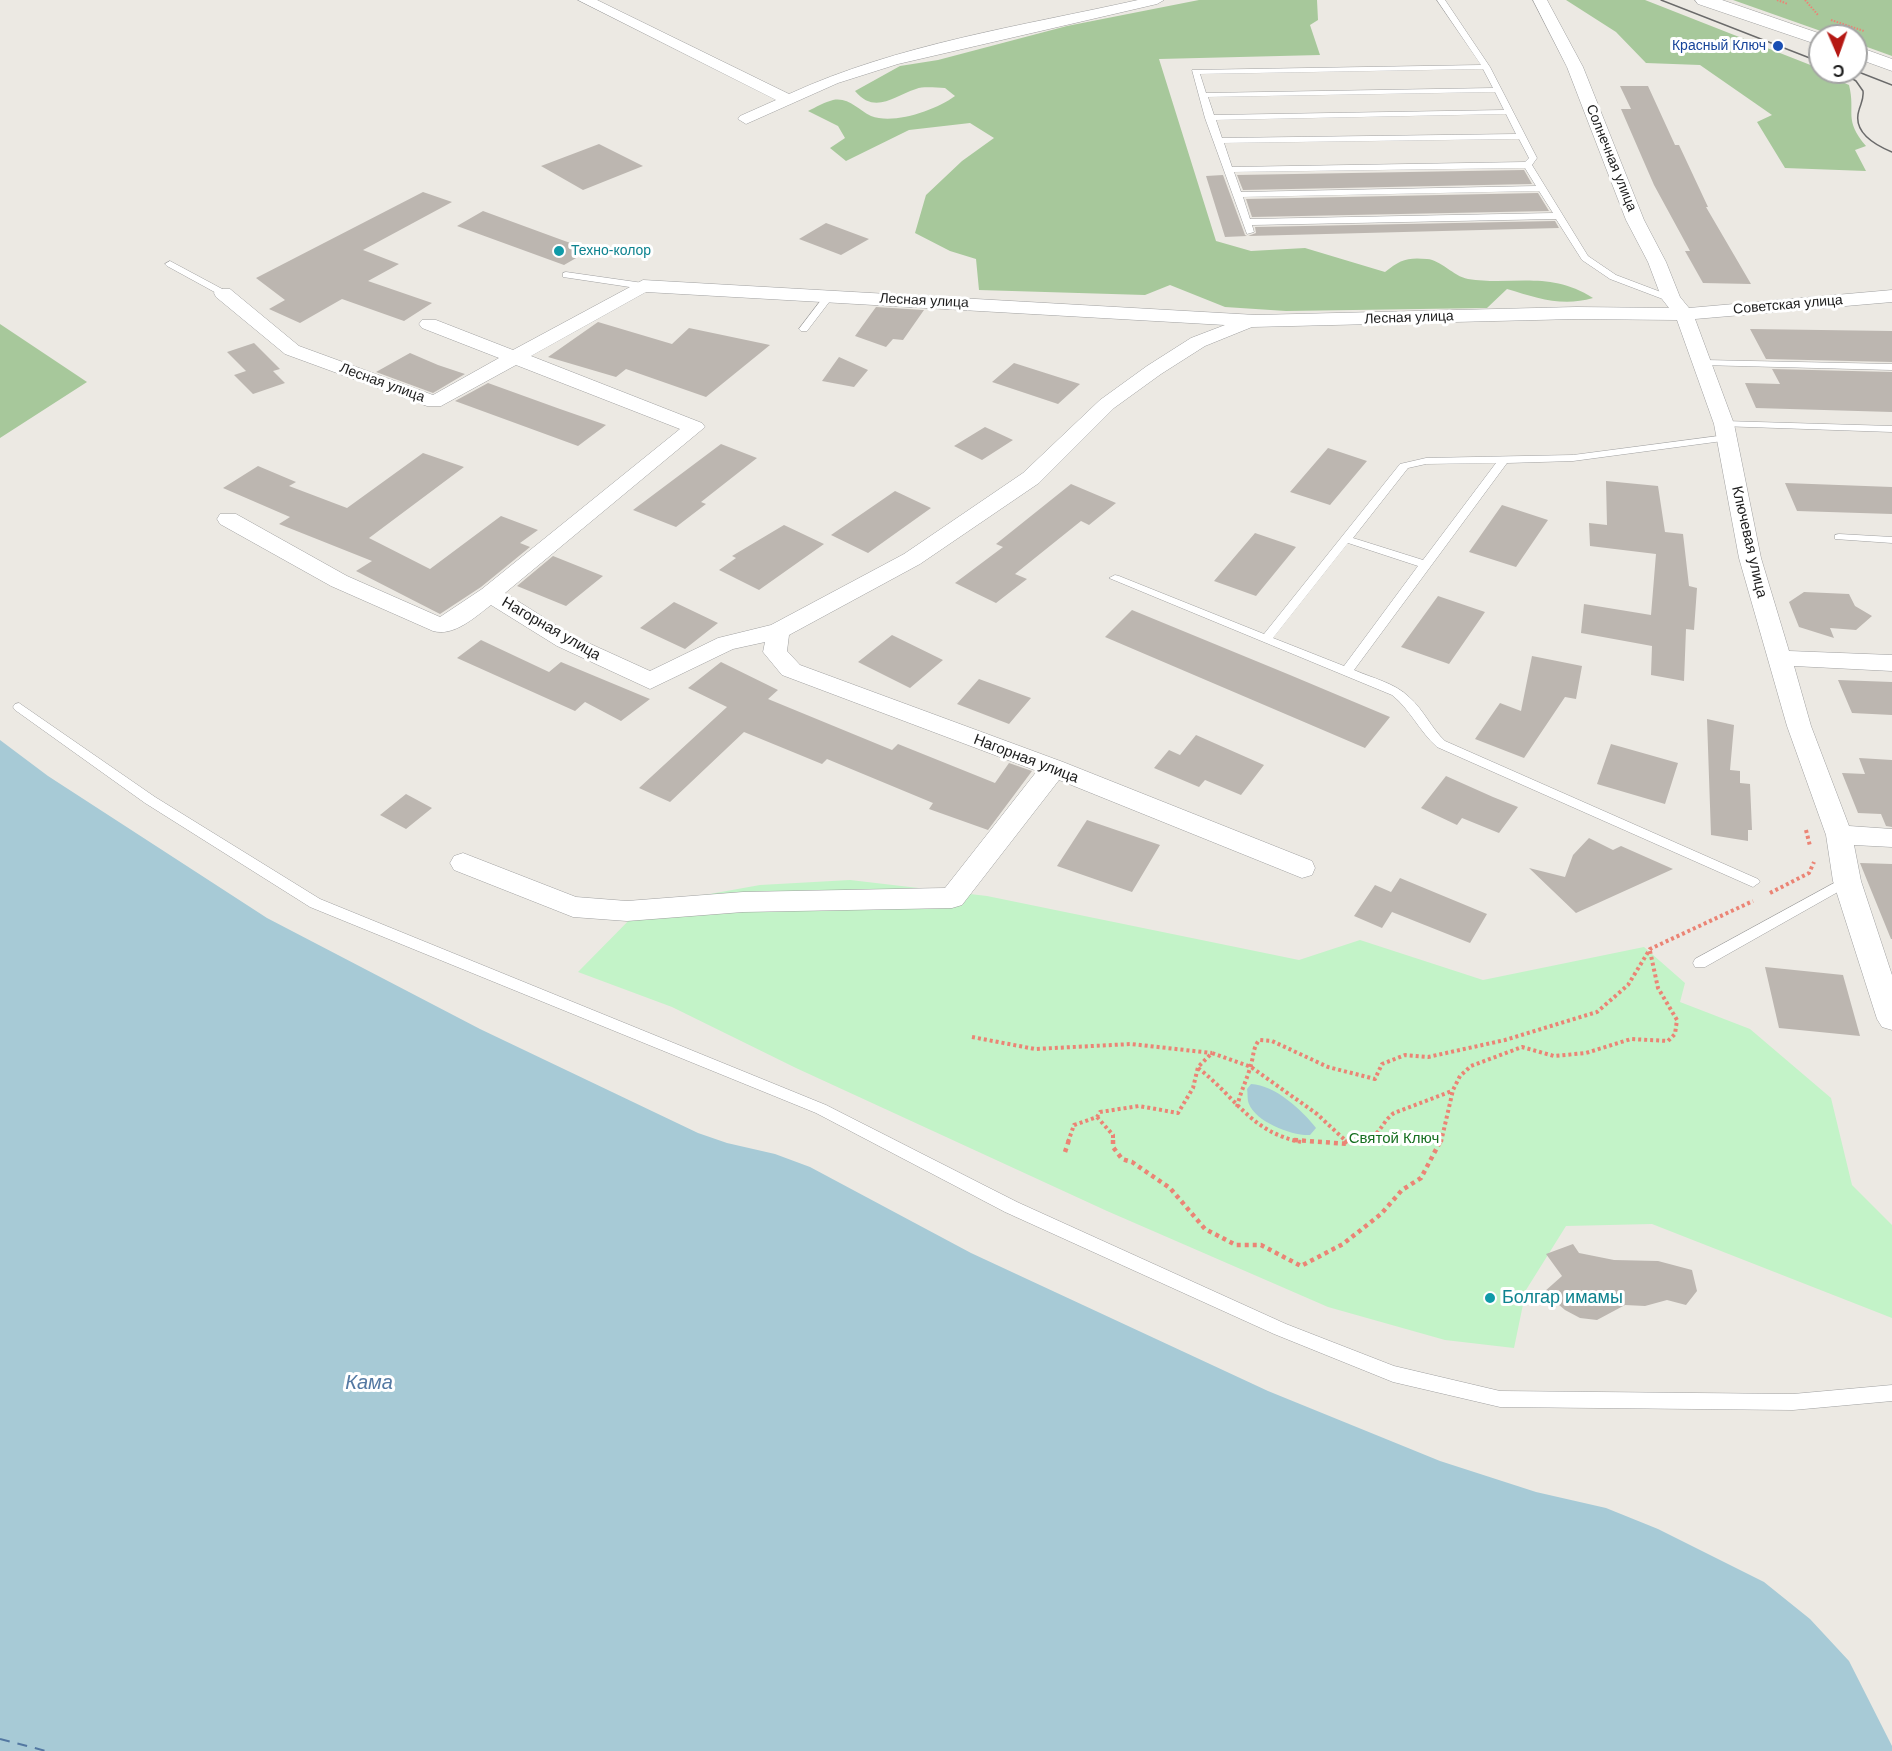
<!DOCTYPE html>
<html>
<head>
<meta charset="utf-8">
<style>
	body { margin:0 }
	#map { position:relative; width:1892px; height:1751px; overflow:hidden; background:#ece9e3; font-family:Helvetica,sans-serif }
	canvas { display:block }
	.north { position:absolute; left:1808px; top:24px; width:60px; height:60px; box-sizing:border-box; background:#fff; border:2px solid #a4a4a4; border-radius:50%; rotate:178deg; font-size:16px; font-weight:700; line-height:24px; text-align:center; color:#1c1c1c }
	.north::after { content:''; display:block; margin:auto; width:21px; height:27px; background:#b51813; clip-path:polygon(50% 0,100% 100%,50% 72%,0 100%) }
</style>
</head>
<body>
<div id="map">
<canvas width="1892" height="1751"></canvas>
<div class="north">С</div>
</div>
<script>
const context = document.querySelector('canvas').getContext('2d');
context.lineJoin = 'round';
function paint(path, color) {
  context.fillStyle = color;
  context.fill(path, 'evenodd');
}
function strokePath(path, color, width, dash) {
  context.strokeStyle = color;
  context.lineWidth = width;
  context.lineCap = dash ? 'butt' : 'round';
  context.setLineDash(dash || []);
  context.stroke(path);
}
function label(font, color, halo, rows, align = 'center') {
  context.font = font + ' Helvetica,sans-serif';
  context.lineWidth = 6;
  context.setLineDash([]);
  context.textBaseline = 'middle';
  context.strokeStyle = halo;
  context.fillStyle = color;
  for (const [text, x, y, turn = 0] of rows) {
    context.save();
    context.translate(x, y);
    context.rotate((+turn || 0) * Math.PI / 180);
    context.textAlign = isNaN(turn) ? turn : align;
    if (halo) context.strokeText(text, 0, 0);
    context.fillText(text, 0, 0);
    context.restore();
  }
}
paint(new Path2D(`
	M 1199,0 L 1317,0 L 1318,20 L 1310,25 L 1320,55 L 1159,59 L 1216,241 L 1251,251 L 1305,248 L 1385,272 C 1400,260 1407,257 1427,259 C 1441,260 1453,276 1468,279 C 1512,286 1549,270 1593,298 C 1562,307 1537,298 1507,289 L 1487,308 L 1286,311 L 1225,307 L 1170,285 L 1145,295 L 979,290 L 976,259 L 950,251 L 915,233 L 926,195 L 962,161 L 994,138 L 970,123 L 909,130 L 846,161 L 830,148 L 845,138 L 838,126 L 808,111 C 816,107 825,102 833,100 C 849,97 858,110 871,116 C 894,125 936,110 955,96 L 945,88 C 936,88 924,86 916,89 C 894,96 875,115 855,91 L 900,66 L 938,60 L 1067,26 Z
	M 1566,0 L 1645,0 L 1813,66 L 1820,72 L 1849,85 C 1856,113 1843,119 1866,146 L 1855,150 L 1866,171 L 1785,168 L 1757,122 L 1772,115 L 1700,65 L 1646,63 L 1616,32 Z
	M 1733,0 L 1892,0 L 1892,56 L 1856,43 L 1856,36 L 1835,36 Z
	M 0,324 L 87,382 L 0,438 Z`), '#a7c89b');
paint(new Path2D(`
	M 850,880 L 987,896 L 1299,960 L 1360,940 L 1483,980 L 1644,947 L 1685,983 L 1680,1002 L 1750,1029 L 1831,1098 L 1852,1185 L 1892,1225 L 1892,1318 L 1652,1224 L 1566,1226 L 1526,1290 L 1514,1348 L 1445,1340 L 1328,1307 L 1107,1211 L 796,1068 L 672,1007 L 578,972 L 643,906 L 760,885 Z`), '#c3f3c8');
paint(new Path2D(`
	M 0,740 L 48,776 L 267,918 L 480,1029 L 698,1133 L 727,1143 L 775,1154 L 810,1167 L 971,1253 L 1268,1391 L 1440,1461 L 1536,1492 L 1606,1508 L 1658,1529 L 1764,1582 L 1810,1619 L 1849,1661 L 1892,1746 L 1892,1751 L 0,1751 Z
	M 1251,1084 C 1275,1085 1302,1110 1316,1128 L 1310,1135 C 1292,1136 1256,1122 1249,1104 C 1247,1100 1248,1093 1247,1089 Z`), '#a7cad6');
strokePath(new Path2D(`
	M 0,1739 L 46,1751`), '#5378a2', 2, [10, 8]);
paint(new Path2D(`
	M 1620,86 L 1648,86 L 1675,145 L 1679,145 L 1708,207 L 1706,207 L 1751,284 L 1703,283 L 1685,251 L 1690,251 L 1654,185 L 1621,109 L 1631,109 Z
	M 599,144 L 643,166 L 583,190 L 541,166 Z
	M 1524,170 L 1532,184 L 1243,190 L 1237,175 Z
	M 1223,175 L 1245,235 L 1247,236 L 1225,237 L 1206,176 Z
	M 423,192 L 452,202 L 363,250 L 399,264 L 368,281 L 432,303 L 404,321 L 342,299 L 300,323 L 269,309 L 285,300 L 256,278 Z
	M 1538,193 L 1549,211 L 1252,217 L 1246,199 Z
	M 483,211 L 562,240 L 590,250 L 564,265 L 457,226 Z
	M 1555,221 L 1559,228 L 1248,236 L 1256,233 L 1255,227 Z
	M 826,223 L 869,239 L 841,255 L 799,239 Z
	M 876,307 L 924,310 L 903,340 L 893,339 L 886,347 L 855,336 Z
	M 598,322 L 672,344 L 689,328 L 770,345 L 706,397 L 626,369 L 616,377 L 548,357 Z
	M 1750,329 L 1892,331 L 1892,362 L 1766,359 Z
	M 254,343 L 280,369 L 273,371 L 285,383 L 253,394 L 234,375 L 246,371 L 227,352 Z
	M 410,353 L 438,365 L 465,374 L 433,393 L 376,372 Z
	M 839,357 L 868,370 L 854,387 L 822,381 Z
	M 1014,363 L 1080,384 L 1058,404 L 992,382 Z
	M 1772,369 L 1892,372 L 1892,412 L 1756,408 L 1745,383 L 1780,384 Z
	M 488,383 L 560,409 L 606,425 L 578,446 L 455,401 Z
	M 985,427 L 1013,440 L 982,460 L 954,446 Z
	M 721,444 L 757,458 L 701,502 L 706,504 L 676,527 L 633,510 Z
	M 1328,448 L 1367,461 L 1330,505 L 1290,492 Z
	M 423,453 L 464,467 L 369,538 L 430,569 L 501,516 L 538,530 L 520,543 L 530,547 L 481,587 L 440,614 L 356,571 L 372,561 L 279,524 L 290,517 L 223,488 L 258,466 L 296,482 L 289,486 L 347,508 Z
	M 1606,481 L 1658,486 L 1665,532 L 1683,534 L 1689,586 L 1697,588 L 1694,630 L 1686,629 L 1684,681 L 1651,675 L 1652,646 L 1581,633 L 1584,604 L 1651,615 L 1656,554 L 1590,546 L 1589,523 L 1607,525 Z
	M 1785,483 L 1892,487 L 1892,514 L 1797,511 Z
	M 1071,484 L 1116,503 L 1089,525 L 1081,521 L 1015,574 L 1027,579 L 996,603 L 955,583 L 1003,547 L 996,544 Z
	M 895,491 L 931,508 L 868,553 L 831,535 Z
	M 1502,505 L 1548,520 L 1516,567 L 1469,552 Z
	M 784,525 L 824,544 L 759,590 L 719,570 L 736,558 L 732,556 Z
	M 1255,533 L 1296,547 L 1256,596 L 1214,581 Z
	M 553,556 L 603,576 L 566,606 L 517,586 Z
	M 1804,592 L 1849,594 L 1855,606 L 1872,616 L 1856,630 L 1830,628 L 1834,638 L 1799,627 L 1789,602 Z
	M 1438,596 L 1485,612 L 1449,664 L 1401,647 Z
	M 674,602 L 718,623 L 685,649 L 640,628 Z
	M 1132,610 L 1290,675 L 1390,717 L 1365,748 L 1105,637 Z
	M 892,635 L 943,660 L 910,688 L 858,662 Z
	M 481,640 L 549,672 L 561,662 L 650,699 L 621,721 L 585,702 L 575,711 L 457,658 Z
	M 1532,656 L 1582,666 L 1576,699 L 1565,697 L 1524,758 L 1475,739 L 1500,703 L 1521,711 Z
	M 721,662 L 778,690 L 768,699 L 892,750 L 898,744 L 995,783 L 1009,763 L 1032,771 L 988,830 L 929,809 L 933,803 L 827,759 L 822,764 L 744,732 L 670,802 L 639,788 L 727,707 L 688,688 Z
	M 979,679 L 1031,698 L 1009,724 L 957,704 Z
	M 1838,680 L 1892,682 L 1892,715 L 1852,713 Z
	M 1707,719 L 1734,725 L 1730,770 L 1740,771 L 1740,783 L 1750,784 L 1752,830 L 1748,830 L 1748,841 L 1711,835 Z
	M 1196,735 L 1264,765 L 1241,795 L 1205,780 L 1199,787 L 1154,768 L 1169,750 L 1180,755 Z
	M 1611,744 L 1678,763 L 1665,804 L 1597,784 Z
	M 1859,758 L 1892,760 L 1892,827 L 1886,826 L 1881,814 L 1858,813 L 1842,773 L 1865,774 Z
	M 1446,776 L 1493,797 L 1518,807 L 1499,833 L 1462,818 L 1457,825 L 1421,808 Z
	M 406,794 L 432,808 L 406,829 L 380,815 Z
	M 1087,820 L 1160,845 L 1132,892 L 1057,866 Z
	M 1589,838 L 1613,850 L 1621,846 L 1673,869 L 1576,913 L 1529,868 L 1565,877 L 1573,855 Z
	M 1860,863 L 1892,864 L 1892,939 L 1891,939 Z
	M 1400,878 L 1487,914 L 1470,943 L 1392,912 L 1382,928 L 1354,916 L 1375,885 L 1391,892 Z
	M 1765,967 L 1843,975 L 1860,1036 L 1779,1028 Z
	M 1573,1244 L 1579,1253 L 1614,1260 L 1658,1261 L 1692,1270 L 1697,1291 L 1686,1305 L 1667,1300 L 1645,1306 L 1625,1305 L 1597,1320 L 1580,1318 L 1565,1310 L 1544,1292 L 1562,1276 L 1546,1254 Z`), '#bcb6b0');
const service = new Path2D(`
	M 1437,0 L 1445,0 L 1490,67 L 1537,158 L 1532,165 L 1588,256 L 1616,275 L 1674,297 L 1674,301 L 1668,301 L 1610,279 L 1582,260 L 1556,219 L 1252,225 L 1254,232 L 1247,234 L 1205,118 L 1192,70 L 1481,65 ZM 1483,69 L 1493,88 L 1206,93 L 1200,74 ZM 1495,92 L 1504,110 L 1214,115 L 1208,97 ZM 1506,114 L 1516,134 L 1222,138 L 1216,120 ZM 1519,139 L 1529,158 L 1525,162 L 1232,167 L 1224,143 ZM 1525,168 L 1536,186 L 1241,192 L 1234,172 ZM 1539,191 L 1553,213 L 1250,219 L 1243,197 Z
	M 170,261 L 226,291 L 228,293 L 220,295 L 167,266 L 165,264 Z
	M 566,272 L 643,283 L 648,286 L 643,289 L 563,277 L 563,273 Z
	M 825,295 L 833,297 L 807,331 L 801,331 L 799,329 Z
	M 1704,360 L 1892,364 L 1892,370 L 1701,365 L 1699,363 Z
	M 1724,421 L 1892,426 L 1892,432 L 1720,426 L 1719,424 Z
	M 1726,435 L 1730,436 L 1730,440 L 1573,461 L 1507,463 L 1354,670 C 1372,678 1395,683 1409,697 C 1424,710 1431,728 1445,741 L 1758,879 L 1760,882 L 1753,887 L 1437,747 C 1419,731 1410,709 1392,695 L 1109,578 L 1115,575 L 1119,576 L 1264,634 L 1400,464 L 1426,458 L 1573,455 ZM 1496,463 L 1423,560 L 1353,538 L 1408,468 L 1426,464 ZM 1348,543 L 1418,566 L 1344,666 L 1273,638 Z
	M 1839,534 L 1892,537 L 1892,543 L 1835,539 L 1835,535 Z
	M 19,703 L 155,797 L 320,899 L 826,1105 L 1017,1202 L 1286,1324 L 1394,1366 L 1500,1391 L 1793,1394 L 1892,1385 L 1892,1401 L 1793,1410 L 1500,1407 L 1393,1382 L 1274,1334 L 1005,1212 L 816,1113 L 310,907 L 145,803 L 15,710 L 13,707 L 15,704 Z
	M 1847,876 L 1852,878 L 1854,881 L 1852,884 L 1705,967 L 1695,967 L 1693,963 L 1695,959 Z`);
const minor = new Path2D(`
	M 578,0 L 597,0 L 789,94 C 898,44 1021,26 1138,0 L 1164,0 L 1157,4 L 898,64 L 838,83 L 746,124 L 738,119 L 740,116 L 776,100 Z
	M 1533,0 L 1547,0 L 1583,67 L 1644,220 L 1666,262 L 1680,297 L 1689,308 L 1892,290 L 1892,302 L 1695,319 L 1734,424 L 1761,558 L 1789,651 L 1892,655 L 1892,671 L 1794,666 L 1811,726 L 1849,826 L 1892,829 L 1892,847 L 1854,845 L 1861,881 L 1892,975 L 1892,1030 L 1882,1027 L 1877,1019 L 1833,881 L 1826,835 L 1787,726 L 1739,558 L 1714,424 L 1677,320 L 1576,319 L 1252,327 L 1205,346 L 1161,374 L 1114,408 L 1039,483 L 920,564 L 789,635 L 787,651 L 800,665 L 1063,762 L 1312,861 L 1315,868 L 1312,875 L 1302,878 L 1059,780 L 962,905 L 952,908 L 743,912 L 627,921 L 573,917 L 454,870 L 450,863 L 454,856 L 463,853 L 576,897 L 627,901 L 743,892 L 945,888 L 1037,771 L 782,675 L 763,652 L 765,642 L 733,649 L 650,689 L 557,646 L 491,605 C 475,617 454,637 433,631 L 331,586 L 220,524 L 217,519 L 220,514 L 236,514 L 347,576 L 440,617 L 482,589 L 680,429 L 516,365 L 441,406 L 427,406 L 285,354 L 216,297 L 214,293 L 216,289 L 230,289 L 299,346 L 433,395 L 499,358 L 422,328 L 419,324 L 422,320 L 436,320 L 513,350 L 643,280 L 1256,315 L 1576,307 L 1669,308 L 1662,299 L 1648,262 L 1626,220 L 1567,67 ZM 646,292 L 1225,325 L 1191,338 L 1147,366 L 1100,400 L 1023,473 L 904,554 L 771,625 L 718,638 L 650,671 L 573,636 L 505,593 L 705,427 L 702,423 L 531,356 Z`);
const tertiary = new Path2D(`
	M 1695,0 L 1722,0 L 1827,36 L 1820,36 L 1820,45 L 1813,43 L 1698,4 Z
	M 1856,46 L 1892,59 L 1892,71 L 1856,58 Z`);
strokePath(service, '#a0a0a0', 1);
strokePath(minor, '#a0a0a0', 1);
strokePath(tertiary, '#a0a0a0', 1);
strokePath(new Path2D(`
	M 1777,0 L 1788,4
	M 1805,0 L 1818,15
	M 1831,20 L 1864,31`), '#eb8475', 2, [1.5, 1.5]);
strokePath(new Path2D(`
	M 1806,830 L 1810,846
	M 1770,893 L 1809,873 L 1814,862
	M 972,1037 L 1035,1049 L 1131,1044 L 1212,1053
	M 1198,1068 C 1236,1097 1250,1132 1301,1142
	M 1237,1107 C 1240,1093 1246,1082 1250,1068 C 1254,1057 1252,1050 1259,1040 L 1272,1041 L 1328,1067 L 1375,1079 L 1382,1064 L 1405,1055 L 1428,1057 L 1505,1040 L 1597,1012 L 1628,985 L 1650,949 L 1753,901
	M 1097,1117 L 1113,1135 L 1113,1142
	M 1068,1142 L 1074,1125 L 1097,1117 L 1100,1112 L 1139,1106 L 1178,1113 L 1193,1088 L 1198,1067 L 1212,1053 L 1251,1067 L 1317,1114 L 1347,1142
	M 1361,1142 C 1382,1136 1380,1123 1394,1113 L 1452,1091
	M 1441,1142 L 1453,1090 L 1460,1076 L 1471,1066 L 1522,1047 L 1554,1056 L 1586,1053 L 1631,1039 L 1668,1041 L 1675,1034 L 1677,1020 L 1658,988 L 1650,951`), '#eb8475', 4, [3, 3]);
strokePath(new Path2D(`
	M 1113,1140 L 1113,1147 L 1122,1159 L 1132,1162 L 1170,1188 L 1205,1229 L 1236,1245 L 1261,1245 L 1301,1266 L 1343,1244 L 1381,1214 L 1402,1190 L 1421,1178 L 1441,1140
	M 1294,1140 L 1349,1144
	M 1345,1140 L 1349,1144 L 1366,1140
	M 1065,1152 L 1069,1140`), '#eb8475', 4.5, [4, 4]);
paint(service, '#fff');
paint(minor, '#fff');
paint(tertiary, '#fff');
strokePath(new Path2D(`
	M 1661,0 L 1820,62
	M 1856,71 L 1892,85
	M 1842,72 L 1856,81 L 1863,91 C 1864,99 1861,103 1859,110 C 1852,132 1875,145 1892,152`), '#6a6a6a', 1.5);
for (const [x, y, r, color] of [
	[1778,46,6,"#1a4fb4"],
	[559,251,6,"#0f9aa8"],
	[1490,1298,6,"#0f9aa8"]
]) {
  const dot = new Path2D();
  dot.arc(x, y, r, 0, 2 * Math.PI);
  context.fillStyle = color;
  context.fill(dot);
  strokePath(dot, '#fff', 2);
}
label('14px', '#164399', '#fff', [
	["Красный Ключ",1766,46]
], 'right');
label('14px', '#1c1c1c', '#fff', [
	["Солнечная улица",1611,158,68],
	["Лесная улица",924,301,3],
	["Советская улица",1788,305,-5],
	["Лесная улица",1409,318,-2],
	["Лесная улица",382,383,20]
]);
label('14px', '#0d838f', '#fff', [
	["Техно-колор",571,251]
], 'left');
label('15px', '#1c1c1c', '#fff', [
	["Ключевая улица",1749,542,77],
	["Нагорная улица",551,629,30],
	["Нагорная улица",1026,759,21]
]);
label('15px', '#166f20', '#fff', [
	["Святой Ключ",1394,1139]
]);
label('18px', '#0d838f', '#fff', [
	["Болгар имамы",1502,1298]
], 'left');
label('italic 20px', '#5378a2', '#fff', [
	["Кама",369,1383]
]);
</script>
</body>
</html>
